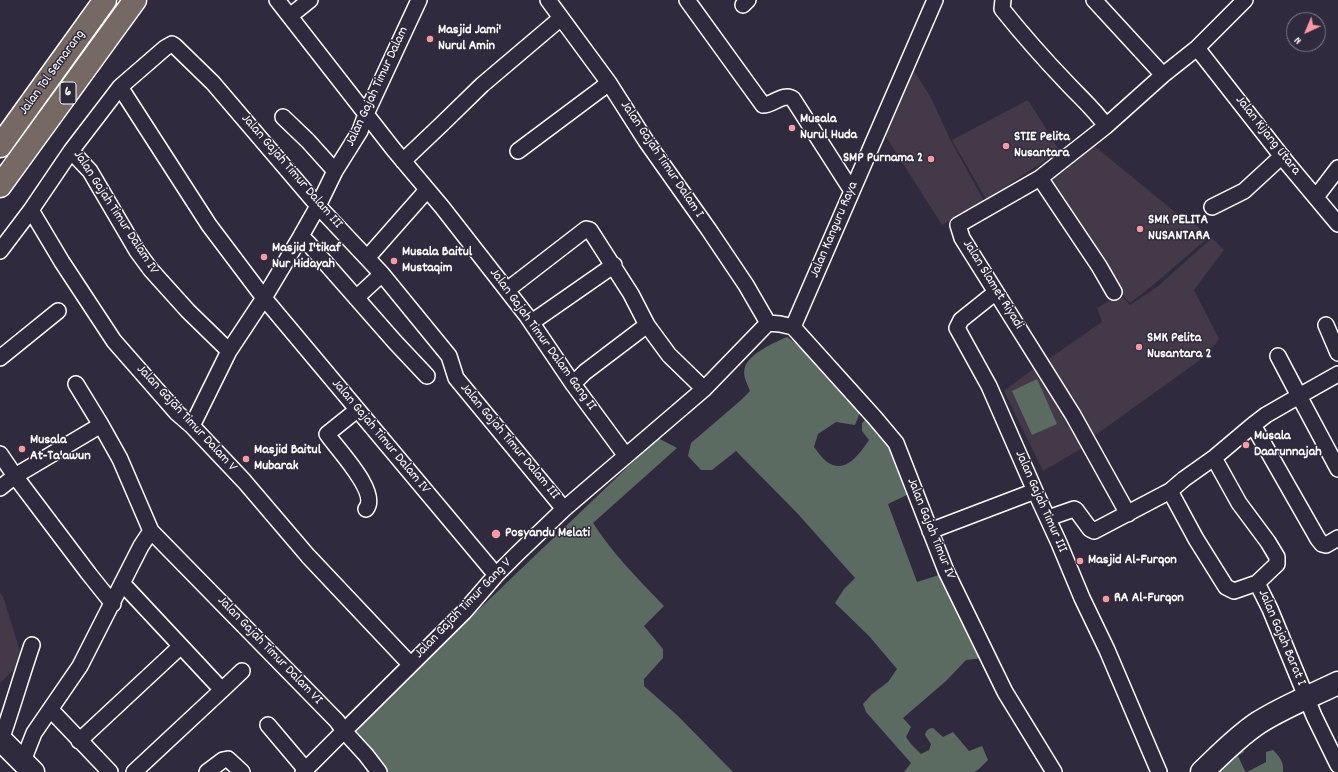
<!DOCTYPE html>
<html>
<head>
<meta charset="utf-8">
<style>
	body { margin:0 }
	#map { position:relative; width:1338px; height:772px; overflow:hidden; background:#2f2a3d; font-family:Dekko,sans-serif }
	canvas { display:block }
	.north { position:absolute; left:1286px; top:12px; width:40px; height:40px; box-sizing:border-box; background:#2f2a3d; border:1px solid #827f8b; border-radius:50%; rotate:224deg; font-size:11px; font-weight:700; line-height:16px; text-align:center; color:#fff }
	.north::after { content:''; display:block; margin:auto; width:14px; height:18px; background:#ff9aa2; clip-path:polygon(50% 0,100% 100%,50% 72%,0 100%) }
</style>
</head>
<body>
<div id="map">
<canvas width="1338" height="772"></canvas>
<div class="north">N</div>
</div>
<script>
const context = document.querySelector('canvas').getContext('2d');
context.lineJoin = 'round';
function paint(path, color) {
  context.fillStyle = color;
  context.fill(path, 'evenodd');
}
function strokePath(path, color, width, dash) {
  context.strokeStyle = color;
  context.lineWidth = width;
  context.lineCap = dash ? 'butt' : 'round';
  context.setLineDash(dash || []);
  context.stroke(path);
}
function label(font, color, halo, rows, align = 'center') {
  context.font = font + ' Dekko,sans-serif';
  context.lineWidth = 3;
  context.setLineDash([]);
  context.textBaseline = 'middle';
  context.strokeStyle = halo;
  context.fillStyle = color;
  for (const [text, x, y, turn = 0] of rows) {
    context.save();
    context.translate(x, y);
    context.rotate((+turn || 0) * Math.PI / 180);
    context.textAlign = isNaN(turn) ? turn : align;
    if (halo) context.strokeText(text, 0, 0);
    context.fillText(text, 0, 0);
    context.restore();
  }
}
paint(new Path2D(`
	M 913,69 L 930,96 L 950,139 L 984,201 L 942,225 L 881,129 Z
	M 1028,100 L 1060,151 L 986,199 L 952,140 Z
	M 1092,144 L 1187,222 L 1193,222 L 1209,237 L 1152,286 L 1130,303 L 1118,290 L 1046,179 Z
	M 1212,238 L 1224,250 L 1194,290 L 1219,339 L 1207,355 L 1097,434 L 1081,449 L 1043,471 L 1004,391 L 1049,357 L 1050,358 L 1102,322 L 1097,308 L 1120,294 L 1130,305 L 1157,287 Z
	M 0,593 L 3,596 L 23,661 L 0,683 Z`), '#433948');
paint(new Path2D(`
	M 787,337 C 815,356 837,385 861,410 L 855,425 L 836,422 L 818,434 L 814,447 C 818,452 822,458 827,462 C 846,475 860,453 869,440 L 862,431 L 862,423 L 867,418 L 885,435 L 911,493 L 888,504 L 917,582 L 942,574 L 983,658 L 966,660 L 946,681 L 903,718 L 911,727 L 906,737 L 911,744 L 921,754 L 929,750 L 931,744 L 925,735 C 926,731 928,728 933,728 L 943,737 L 953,732 L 969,751 L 982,746 L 988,760 L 979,769 L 974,772 L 904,772 L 911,763 L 866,712 L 863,704 L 872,694 L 888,682 L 897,669 L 869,636 L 835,603 L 844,589 L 855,578 L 798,514 L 736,451 L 712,470 L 701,470 L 688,456 L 691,443 L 740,401 L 750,391 C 747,383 742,375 745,367 C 749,354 775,342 787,337 Z
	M 1037,379 L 1057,424 L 1032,435 L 1012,391 Z
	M 658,438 L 677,448 L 593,523 C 613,554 638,579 664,606 L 644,626 L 663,649 L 663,658 L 644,679 L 644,686 L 678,716 L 733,772 L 384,772 L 354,734 L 406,679 Z
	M 1231,747 L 1243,750 L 1244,752 L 1238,756 L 1245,771 L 1247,772 L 1195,772 Z
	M 1273,750 C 1280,757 1284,762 1283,772 L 1247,772 L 1266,762 L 1266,752 Z`), '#5c6b62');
const street = new Path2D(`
	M 277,0 L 394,150 L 442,207 L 527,316 L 573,384 L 626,456
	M 548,0 L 609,83 L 646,141 L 709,230 L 746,285 L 768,323
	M 687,0 L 763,105 C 773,105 784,92 793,99 L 852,191
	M 1003,0 L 1002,9 C 1022,34 1044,59 1067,83 C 1080,97 1095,110 1106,126
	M 1094,0 L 1163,75
	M 743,5 L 748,0
	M 290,16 L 310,0
	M 1197,48 L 1287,163 L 1338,224
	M 120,87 L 209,225 L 264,298 L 496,575
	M 283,117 L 308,141 L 335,171
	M 71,151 L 90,171 L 137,251 L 151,270 L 188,311 L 229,351
	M 518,151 L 609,83
	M 403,161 L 443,123 L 482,85 L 561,18
	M 1040,178 L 1099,266 L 1114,292
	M 1316,197 L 1338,168
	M 1212,207 L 1244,191 L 1282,156
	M 301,236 L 308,243 L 395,342 L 427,376
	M 0,251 L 31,210
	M 367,258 L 427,190
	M 507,290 L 586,229 L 590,230 L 631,294 L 647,325
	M 996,292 L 961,320 L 957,328 L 989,386 L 1035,491 L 1059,543 L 1082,598 L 1107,650 L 1159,772
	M 356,298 L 382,274
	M 532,322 L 614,265
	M 768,323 L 780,324 L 793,327 L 875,418 L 896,443 L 946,571 L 1005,692 L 1054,772
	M 1326,325 L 1338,353
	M 793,327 L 935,0
	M 1278,356 L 1299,396 L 1338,374
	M 0,358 L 58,311
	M 76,384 L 101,425
	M 573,384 L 585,372 L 647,325 L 669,355 L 704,389
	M 357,410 L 327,434 C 336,448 380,492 366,509
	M 1253,425 L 1266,415 L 1299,396 L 1338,469
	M 192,426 L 229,351 L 264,298 L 301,236 L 318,206 L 335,171 L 360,131 L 366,114 L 419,0
	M 0,454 L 15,476 L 101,425 L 120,459 L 151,531
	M 1214,458 L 1239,503 L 1268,542 L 1277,557 L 1277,564 L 1257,583 L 1270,609 L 1314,716 L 1338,765
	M 0,488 L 15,476 L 89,574 L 113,604
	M 1170,491 L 1196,539 L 1226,587 L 1234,591 L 1257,583
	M 1128,514 L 1073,415 L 962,238 L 958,225 L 1040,178 L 1106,126 L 1163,75 L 1197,48 L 1245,0
	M 1048,518 L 1074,509 L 1076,510 L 1090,529 L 1094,531 L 1170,491 L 1184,479 L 1215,457 L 1253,425 L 1318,539 L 1322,544 L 1326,545 L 1338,538
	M 930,531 L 1035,491
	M 122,583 L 222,690 L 242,671
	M 410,664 L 308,556 L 244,481 L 192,426 L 177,413 L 114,341 L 62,262 L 31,210 L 71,151 L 120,87 L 165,48 L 172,44 L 175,46 L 213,83 L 318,206 L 382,274 L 449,356 L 456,378 L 564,509
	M 51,710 L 110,772
	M 268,725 L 306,770
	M 1,740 C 12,709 21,677 32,645
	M 79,741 L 181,646
	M 23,761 L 34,733 L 80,666 L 141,546 L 151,531 L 337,721 L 344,731 L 303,772
	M 134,772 L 222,690
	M 207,772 L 223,760 L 228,759 L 242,772
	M 379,772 L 366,755 L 344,731 L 464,612 L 496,575 L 517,554 L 564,509 L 704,389 L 768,323`);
const secondary = new Path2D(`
	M 0,739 L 33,772
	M 1202,772 C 1220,755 1237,737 1258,723 C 1283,707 1311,696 1338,683`);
const highway = new Path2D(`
	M 0,146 L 105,0
	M 0,186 L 135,0`);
strokePath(street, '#fff', 18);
strokePath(secondary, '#fff', 25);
strokePath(highway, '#fff', 25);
strokePath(street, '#2f2a3d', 15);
strokePath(secondary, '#2f2a3d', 22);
strokePath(highway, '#766964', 22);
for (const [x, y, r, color] of [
	[430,39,4,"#ff9aa2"],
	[792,128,4,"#ff9aa2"],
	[1006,146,4,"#ff9aa2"],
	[931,159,4,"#ff9aa2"],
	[1140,229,4,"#ff9aa2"],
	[264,257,4,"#ff9aa2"],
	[394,261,4,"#ff9aa2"],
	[1139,347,4,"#ff9aa2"],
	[1246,445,4,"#ff9aa2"],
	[22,449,4,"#ff9aa2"],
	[246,459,4,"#ff9aa2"],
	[496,534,5,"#ff9aa2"],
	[1080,561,4,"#ff9aa2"],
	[1106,599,4,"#ff9aa2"]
]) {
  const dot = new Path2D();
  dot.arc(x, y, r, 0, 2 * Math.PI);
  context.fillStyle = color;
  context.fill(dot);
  strokePath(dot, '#2f2a3d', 1.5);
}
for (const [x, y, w] of [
	[68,93,16]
]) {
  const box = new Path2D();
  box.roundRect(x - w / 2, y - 11, w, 22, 3);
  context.fillStyle = '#2f2a3d';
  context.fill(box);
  strokePath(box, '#fff', 1);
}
label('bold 13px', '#fff', null, [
	["6",68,93]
]);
label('bold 14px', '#fff', '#2f2a3d', [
	["Masjid Jami'",438,31],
	["Nurul Amin",438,47],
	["Musala",800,120],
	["Nurul Huda",800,136],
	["STIE Pelita",1014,138],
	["Nusantara",1014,154],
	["SMP Purnama 2",923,159,"right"],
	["SMK PELITA",1148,221],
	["NUSANTARA",1148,237],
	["Masjid I'tikaf",272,249],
	["Nur Hidayah",272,265],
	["Musala Baitul",402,253],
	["Mustaqim",402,269],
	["SMK Pelita",1147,339],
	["Nusantara 2",1147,355],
	["Musala",1254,437],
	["Daarunnajah",1254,453],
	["Musala",30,441],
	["At-Ta'awun",30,457],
	["Masjid Baitul",254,451],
	["Mubarak",254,467],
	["Posyandu Melati",505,534],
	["Masjid Al-Furqon",1088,561],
	["RA Al-Furqon",1114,599]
], 'left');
label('14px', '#fff', '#2f2a3d', [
	["Jalan Tol Semarang",53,73,-54],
	["Jalan Gajah Timur Dalam",378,87,-65],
	["Jalan Kijang Utara",1267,136,52],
	["Jalan Gajah Timur Dalam I",661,160,56],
	["Jalan Gajah Timur Dalam III",291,172,49],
	["Jalan Gajah Timur Dalam IV",115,213,57],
	["Jalan Kanguru Raya",835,230,-67],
	["Jalan Slamet Riyadi",992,285,58],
	["Jalan Gajah Timur Dalam Gang II",542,340,54],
	["Jalan Gajah Timur Dalam V",186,419,47],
	["Jalan Gajah Timur Dalam IV",380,437,50],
	["Jalan Gajah Timur Dalam III",509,442,50],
	["Jalan Gajah Timur III",1040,502,66],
	["Jalan Gajah Timur IV",930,529,68],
	["Jalan Gajah Timur Gang V",464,609,-46],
	["Jalan Gajah Barat I",1281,638,67],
	["Jalan Gajah Timur Dalam VI",269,651,46]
]);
</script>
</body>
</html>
